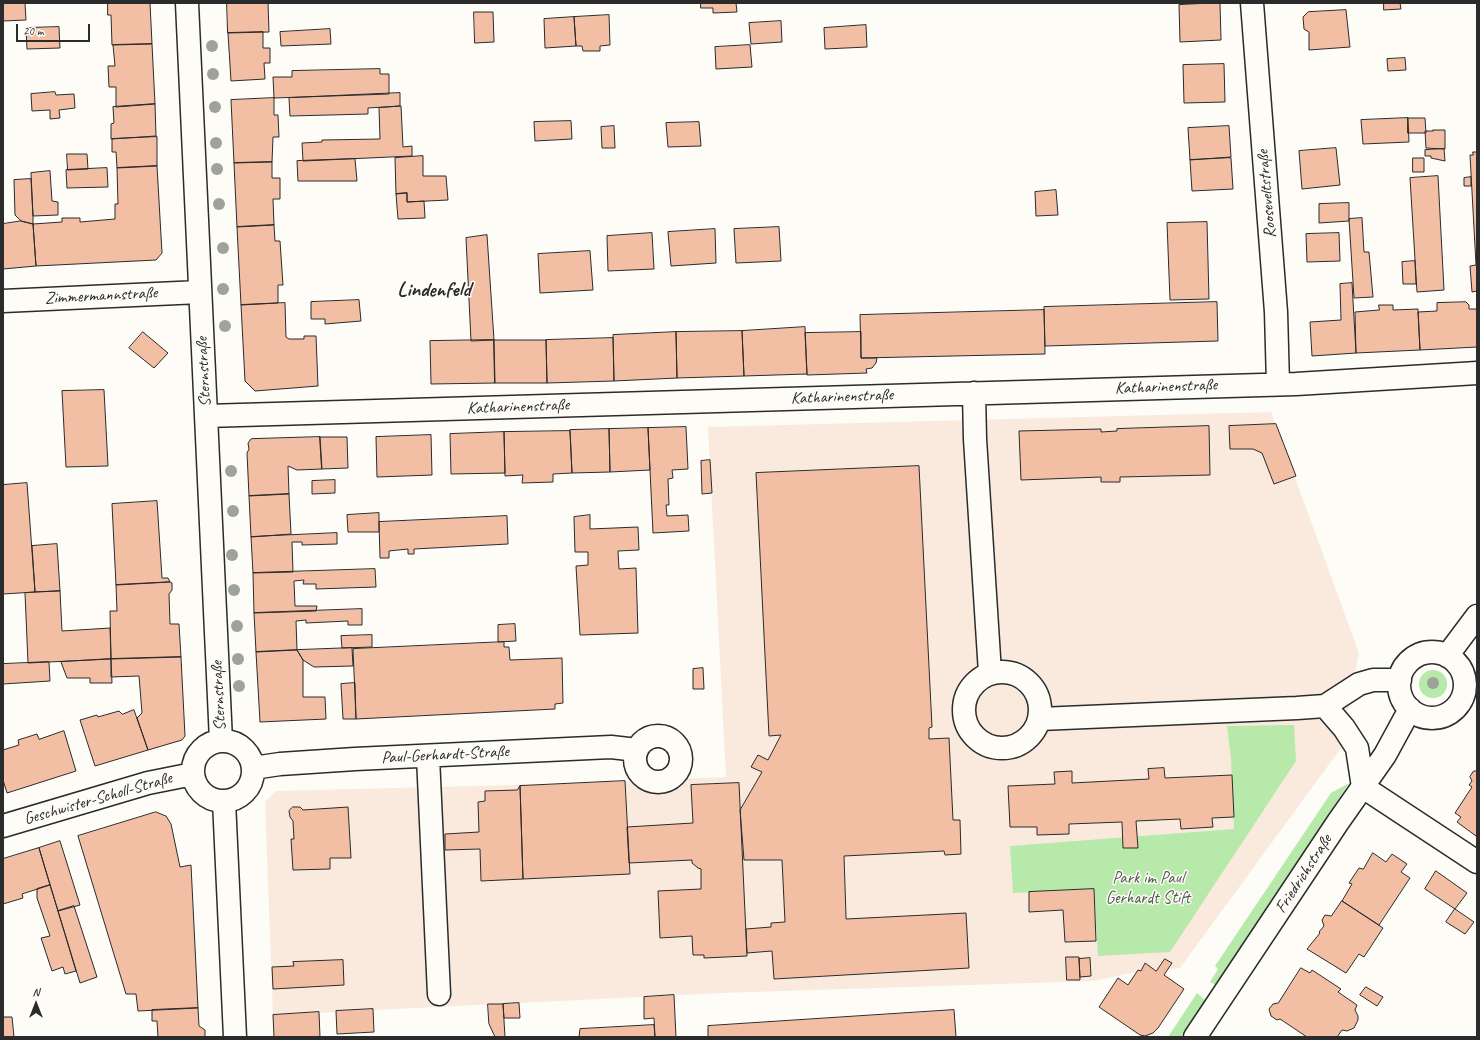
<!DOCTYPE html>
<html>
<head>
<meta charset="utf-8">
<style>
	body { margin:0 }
	#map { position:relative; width:1480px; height:1040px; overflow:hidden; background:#fdfcf7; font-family:Caveat,sans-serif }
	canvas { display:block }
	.frame { position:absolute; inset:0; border:4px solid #2b2b2b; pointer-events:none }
	.north { position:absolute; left:16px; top:984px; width:40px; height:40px; -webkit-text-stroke:3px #fdfcf7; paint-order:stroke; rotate:0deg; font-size:11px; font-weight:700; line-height:16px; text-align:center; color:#2b2b2b }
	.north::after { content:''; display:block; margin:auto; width:14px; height:18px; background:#2b2b2b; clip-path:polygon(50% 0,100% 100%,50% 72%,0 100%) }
	.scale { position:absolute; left:16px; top:24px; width:74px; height:18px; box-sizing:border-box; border:2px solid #2b2b2b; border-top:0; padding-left:5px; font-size:12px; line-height:14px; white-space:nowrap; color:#2b2b2b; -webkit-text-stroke:3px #fdfcf7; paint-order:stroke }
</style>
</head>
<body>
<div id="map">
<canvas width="1480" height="1040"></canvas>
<div class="frame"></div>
<div class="north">N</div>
<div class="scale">20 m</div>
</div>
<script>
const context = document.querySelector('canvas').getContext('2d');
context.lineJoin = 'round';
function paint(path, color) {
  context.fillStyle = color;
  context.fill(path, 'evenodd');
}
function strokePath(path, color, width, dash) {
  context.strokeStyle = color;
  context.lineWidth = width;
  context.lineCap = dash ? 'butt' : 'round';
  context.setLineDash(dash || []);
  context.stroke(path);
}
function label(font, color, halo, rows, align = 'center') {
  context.font = font + ' Caveat,sans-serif';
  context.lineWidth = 3;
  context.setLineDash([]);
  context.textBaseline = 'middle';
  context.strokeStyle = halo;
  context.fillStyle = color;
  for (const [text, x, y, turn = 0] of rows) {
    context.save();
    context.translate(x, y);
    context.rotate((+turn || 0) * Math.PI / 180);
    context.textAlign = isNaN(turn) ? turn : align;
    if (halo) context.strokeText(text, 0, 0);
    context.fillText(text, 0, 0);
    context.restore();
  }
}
paint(new Path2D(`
	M 1271,412 L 1359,653 L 1341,748 L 1180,968 L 1141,971 L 1093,981 L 722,993 L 273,1015 L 265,802 L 276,791 L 553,784 L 726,777 L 708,427 Z`), '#faeade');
paint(new Path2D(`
	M1419 684a14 14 0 1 1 28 0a14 14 0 1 1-28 0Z
	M 1294,725 L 1296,761 L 1170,952 L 1098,956 L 1094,890 L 1013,893 L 1010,846 L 1234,829 L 1231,759 L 1227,726 Z
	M 1349,783 L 1216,985 L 1210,982 L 1218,969 L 1215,966 L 1331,793 Z
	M 1197,993 L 1205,1000 L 1181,1037 L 1168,1037 Z`), '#b6e9aa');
const building = new Path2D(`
	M 3,3 L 25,3 L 26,20 L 3,21 Z
	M 108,3 L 150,3 L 152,44 L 112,45 L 111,15 L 108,15 Z
	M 227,3 L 268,3 L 269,32 L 228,33 Z
	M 701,3 L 736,3 L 737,12 L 713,13 L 713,8 L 701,8 Z
	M 1220,3 L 1221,40 L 1180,42 L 1179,5 Z
	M 1384,3 L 1400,3 L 1401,9 L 1384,10 Z
	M 1346,10 L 1350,47 L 1309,50 L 1309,32 L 1304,29 L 1303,17 L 1308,12 Z
	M 474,12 L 493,12 L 494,42 L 475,43 Z
	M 609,15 L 610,45 L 600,46 L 600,51 L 583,51 L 582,46 L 576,46 L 574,17 Z
	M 574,17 L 576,46 L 545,48 L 544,19 Z
	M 781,21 L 782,42 L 751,44 L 749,23 Z
	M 866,25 L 867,47 L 825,49 L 824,28 Z
	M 59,27 L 60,48 L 27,49 L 26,28 Z
	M 330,29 L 331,44 L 281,46 L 280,32 Z
	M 263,32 L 263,48 L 270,48 L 270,63 L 264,63 L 265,79 L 231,81 L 228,33 Z
	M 152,44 L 155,104 L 116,107 L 116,87 L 109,87 L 108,66 L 115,66 L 113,45 Z
	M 750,45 L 752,67 L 716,69 L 715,47 Z
	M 1405,58 L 1406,70 L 1388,71 L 1387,59 Z
	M 1224,64 L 1225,102 L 1184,103 L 1183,65 Z
	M 380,69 L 380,74 L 389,74 L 389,94 L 274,98 L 273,77 L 292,77 L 292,71 Z
	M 55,92 L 56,95 L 74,94 L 75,108 L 59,110 L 60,118 L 50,119 L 50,110 L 32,111 L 31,94 Z
	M 400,93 L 400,106 L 368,108 L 368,114 L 290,116 L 289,98 Z
	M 274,98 L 274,115 L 278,115 L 279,137 L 273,137 L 272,162 L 234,163 L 231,100 Z
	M 155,104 L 156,136 L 111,139 L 111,124 L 114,123 L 113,107 Z
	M 400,106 L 401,106 L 403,147 L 412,146 L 412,156 L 303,161 L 302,143 L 322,142 L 322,140 L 380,139 L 379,108 Z
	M 1408,118 L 1409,142 L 1363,144 L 1361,120 Z
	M 1408,118 L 1425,118 L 1426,133 L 1408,133 Z
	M 571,121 L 572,139 L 535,141 L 534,122 Z
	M 699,122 L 701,146 L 668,147 L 666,123 Z
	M 614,126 L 615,148 L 602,148 L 601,127 Z
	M 1229,126 L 1231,157 L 1190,160 L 1188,128 Z
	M 1433,130 L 1445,130 L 1445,149 L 1426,148 L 1425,131 L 1433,131 Z
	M 157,137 L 157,166 L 117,168 L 116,152 L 112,152 L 112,139 Z
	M 1336,148 L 1340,185 L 1302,189 L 1299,151 Z
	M 1444,149 L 1445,161 L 1431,158 L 1431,156 L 1425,156 L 1425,150 Z
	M 1473,152 L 1477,152 L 1477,291 L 1472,292 L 1470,266 L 1476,265 L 1470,155 L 1473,155 Z
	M 67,154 L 87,154 L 88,169 L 68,170 Z
	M 423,156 L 423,176 L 446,176 L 448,200 L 407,202 L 407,193 L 396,194 L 395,158 Z
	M 1231,158 L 1233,189 L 1192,191 L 1190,160 Z
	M 1413,158 L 1424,158 L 1424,172 L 1413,172 Z
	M 355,159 L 357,181 L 298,181 L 297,161 Z
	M 272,162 L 272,178 L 280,178 L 280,199 L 273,199 L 274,225 L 237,227 L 234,163 Z
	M 157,166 L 162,253 L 156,260 L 36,266 L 33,224 L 62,222 L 62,218 L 80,218 L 80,222 L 115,219 L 115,204 L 118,204 L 117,168 Z
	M 107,168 L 108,187 L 67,188 L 66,170 Z
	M 50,171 L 52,201 L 58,202 L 58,215 L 33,216 L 31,173 Z
	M 1438,176 L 1444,290 L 1417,292 L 1410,178 Z
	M 1471,177 L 1471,186 L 1464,186 L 1464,178 Z
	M 31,179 L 33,216 L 33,224 L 21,221 L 15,215 L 14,180 Z
	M 1056,190 L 1058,215 L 1036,216 L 1035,192 Z
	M 407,193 L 407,202 L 424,201 L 425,218 L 398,219 L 396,194 Z
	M 1349,203 L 1349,221 L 1319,223 L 1319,204 Z
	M 1362,218 L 1364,252 L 1369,252 L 1373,297 L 1354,298 L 1349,219 Z
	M 21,221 L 33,224 L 36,266 L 3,269 L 3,224 Z
	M 1207,222 L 1209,299 L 1170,300 L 1167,223 Z
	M 274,225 L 275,241 L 280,241 L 283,285 L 278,285 L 278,303 L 241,305 L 237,227 Z
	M 779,227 L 781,261 L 736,263 L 734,229 Z
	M 715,229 L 716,263 L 671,266 L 668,232 Z
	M 652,233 L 654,269 L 608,271 L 607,236 Z
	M 1339,233 L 1340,261 L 1307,262 L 1306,234 Z
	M 487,235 L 494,340 L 471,341 L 466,238 Z
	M 590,251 L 593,290 L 540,293 L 538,254 Z
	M 1415,261 L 1416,284 L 1403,284 L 1402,262 Z
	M 1352,283 L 1356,353 L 1312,356 L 1310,322 L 1341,320 L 1340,284 Z
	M 359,300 L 361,321 L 325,324 L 325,319 L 311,319 L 311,302 Z
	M 1217,302 L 1218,341 L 1045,346 L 1044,307 Z
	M 1466,302 L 1469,305 L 1469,309 L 1477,309 L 1477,347 L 1420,350 L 1418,312 L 1437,311 L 1437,303 Z
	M 285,303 L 286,337 L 289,339 L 304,339 L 304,336 L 316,336 L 318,386 L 255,391 L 245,381 L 241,305 Z
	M 1379,305 L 1393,305 L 1393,310 L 1418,309 L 1420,350 L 1356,353 L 1355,312 L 1379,310 Z
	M 1044,310 L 1045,354 L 861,358 L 860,315 Z
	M 805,327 L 807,374 L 744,376 L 742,331 Z
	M 742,331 L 744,376 L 677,378 L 676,332 Z
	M 143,332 L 168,353 L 154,368 L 129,348 Z
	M 676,332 L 677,378 L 614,381 L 613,335 Z
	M 861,332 L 861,358 L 877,358 L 876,363 L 872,368 L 866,369 L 867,373 L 807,375 L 805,333 Z
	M 613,338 L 614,381 L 547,383 L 546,340 Z
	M 494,340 L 495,383 L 431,384 L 430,341 Z
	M 494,340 L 546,340 L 547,383 L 495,383 Z
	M 104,390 L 108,466 L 66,467 L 62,391 Z
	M 1276,424 L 1296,476 L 1274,484 L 1262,453 L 1253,449 L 1230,449 L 1229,426 Z
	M 1209,426 L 1210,475 L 1120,477 L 1120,482 L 1101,482 L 1101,477 L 1021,480 L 1019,431 L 1101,429 L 1101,432 L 1117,431 L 1117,429 Z
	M 686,427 L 688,469 L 672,470 L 673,478 L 668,479 L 669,505 L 666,505 L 667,516 L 688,515 L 689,531 L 653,533 L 648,428 Z
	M 648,428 L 650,470 L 610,472 L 609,429 Z
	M 609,429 L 610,472 L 572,473 L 570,430 Z
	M 570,431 L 572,473 L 553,474 L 553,482 L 522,483 L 523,475 L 505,476 L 504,432 Z
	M 504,432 L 505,473 L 451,474 L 450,434 Z
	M 431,435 L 432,475 L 377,477 L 376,437 Z
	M 320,437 L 322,469 L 297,470 L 288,466 L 289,494 L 249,496 L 247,453 L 249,449 L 248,443 L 251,439 Z
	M 320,437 L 347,437 L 348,468 L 322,469 Z
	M 710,460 L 712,493 L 702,494 L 701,461 Z
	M 919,466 L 932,727 L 929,728 L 929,739 L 949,738 L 953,820 L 960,820 L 961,854 L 945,855 L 944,851 L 844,856 L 846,916 L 846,919 L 966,913 L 969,968 L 774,979 L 772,951 L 747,953 L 746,929 L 771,927 L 771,923 L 785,922 L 782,860 L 744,860 L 740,810 L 762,772 L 751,767 L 758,755 L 768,760 L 781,735 L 769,736 L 756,473 Z
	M 335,480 L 335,493 L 312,494 L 312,481 Z
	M 27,483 L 35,592 L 3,594 L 3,485 Z
	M 289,494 L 291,534 L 251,537 L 249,496 Z
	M 157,501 L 162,578 L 168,578 L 170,582 L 116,585 L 112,504 Z
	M 379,513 L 379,532 L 348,532 L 347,515 Z
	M 590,515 L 590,529 L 638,527 L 639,550 L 618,551 L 619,569 L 636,568 L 638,633 L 580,635 L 576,566 L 588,565 L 588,552 L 575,552 L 574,517 Z
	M 507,516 L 508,544 L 414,549 L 414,554 L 408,554 L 408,549 L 389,551 L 389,558 L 380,558 L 379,522 Z
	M 337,533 L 337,544 L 302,545 L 302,542 L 292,542 L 293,572 L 253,573 L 251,537 Z
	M 57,544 L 60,591 L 35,592 L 32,546 Z
	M 375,569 L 376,587 L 316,589 L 316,584 L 303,584 L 304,580 L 294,581 L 295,606 L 317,606 L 316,611 L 254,613 L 253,573 Z
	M 170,582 L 172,583 L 172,590 L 169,594 L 170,624 L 179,624 L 181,657 L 111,659 L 110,611 L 117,611 L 116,585 Z
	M 60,591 L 62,631 L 110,628 L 111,659 L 28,663 L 25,593 Z
	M 362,609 L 362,625 L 348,625 L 348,621 L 306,623 L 306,620 L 296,621 L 297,650 L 256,652 L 254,613 Z
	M 515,624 L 516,641 L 498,642 L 498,625 Z
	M 372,635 L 372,647 L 342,648 L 341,636 Z
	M 504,642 L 504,647 L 509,647 L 510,660 L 562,658 L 563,703 L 555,704 L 555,709 L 356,719 L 353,649 Z
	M 352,648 L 353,666 L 314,667 L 303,660 L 297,650 Z
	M 297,650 L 303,660 L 303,697 L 325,697 L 326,719 L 260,722 L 256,652 Z
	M 181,657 L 185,736 L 182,740 L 148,750 L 137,718 L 142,713 L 139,676 L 111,677 L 111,659 Z
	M 111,659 L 112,683 L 90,683 L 90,678 L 67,678 L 61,662 Z
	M 49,662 L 50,681 L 3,684 L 3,664 Z
	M 703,668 L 704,689 L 693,689 L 693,669 Z
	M 355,683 L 356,719 L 343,719 L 341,684 Z
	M 134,710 L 148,750 L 95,766 L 80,720 L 97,715 L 98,717 L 119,711 L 122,714 Z
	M 64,731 L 76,771 L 7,793 L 3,780 L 3,750 L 19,745 L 18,740 L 37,734 L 39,739 Z
	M 1164,768 L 1165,778 L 1232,775 L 1234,817 L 1212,818 L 1213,827 L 1181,829 L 1180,819 L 1136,821 L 1138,848 L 1123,848 L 1122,822 L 1069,824 L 1069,834 L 1037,835 L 1037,827 L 1010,827 L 1008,786 L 1055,784 L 1054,772 L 1072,771 L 1072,783 L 1149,779 L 1148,769 Z
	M 1474,771 L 1477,771 L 1477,834 L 1476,836 L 1457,822 L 1461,817 L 1455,813 L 1472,787 L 1469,785 L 1472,781 L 1470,777 Z
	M 625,781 L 630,874 L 523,879 L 520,786 Z
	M 739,783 L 747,956 L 704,958 L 704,955 L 693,955 L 692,936 L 660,938 L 658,891 L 701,889 L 701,869 L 698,868 L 692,863 L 692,860 L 629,863 L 627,827 L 693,823 L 691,785 Z
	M 520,786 L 523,879 L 481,881 L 480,849 L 445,850 L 445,834 L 479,832 L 478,802 L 485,801 L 485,791 L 517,790 Z
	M 293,807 L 300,807 L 303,810 L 348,807 L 351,858 L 330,858 L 330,869 L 293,870 L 291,839 L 294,839 L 293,821 L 290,817 L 289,811 Z
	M 156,812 L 166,816 L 171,824 L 180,867 L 191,865 L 198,1008 L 138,1011 L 136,994 L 126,994 L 78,836 Z
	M 60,841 L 80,905 L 58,911 L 39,848 Z
	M 39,848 L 50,885 L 22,894 L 23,898 L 3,904 L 3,859 Z
	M 1373,853 L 1386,862 L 1392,854 L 1407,864 L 1401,872 L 1410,878 L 1379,925 L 1342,901 L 1352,884 L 1349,883 L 1359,868 L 1363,869 Z
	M 1436,871 L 1467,893 L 1455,909 L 1425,889 Z
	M 50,885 L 58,911 L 76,971 L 65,974 L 63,967 L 52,971 L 41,938 L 50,936 L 37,898 L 37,889 Z
	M 1094,889 L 1096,941 L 1065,942 L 1063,910 L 1029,912 L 1029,892 Z
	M 1342,901 L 1383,928 L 1364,957 L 1359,954 L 1346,973 L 1307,949 L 1320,933 L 1319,932 L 1324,926 L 1322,920 L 1325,915 L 1331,916 Z
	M 74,906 L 97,977 L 80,983 L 58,911 Z
	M 1455,909 L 1474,922 L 1465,934 L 1446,922 Z
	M 1066,957 L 1079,957 L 1080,980 L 1067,980 Z
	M 1090,958 L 1091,976 L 1080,977 L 1079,959 Z
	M 1165,959 L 1172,963 L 1164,975 L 1184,989 L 1158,1028 L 1153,1033 L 1145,1036 L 1140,1035 L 1099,1007 L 1118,978 L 1128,985 L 1138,970 L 1141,971 L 1145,963 L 1156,971 Z
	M 343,960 L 344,985 L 273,989 L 272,967 L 294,966 L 293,962 Z
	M 1301,968 L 1310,973 L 1312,970 L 1341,989 L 1338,992 L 1357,1005 L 1355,1010 L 1358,1016 L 1358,1020 L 1354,1028 L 1347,1031 L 1342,1030 L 1337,1037 L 1307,1037 L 1280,1019 L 1277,1020 L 1271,1016 L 1269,1009 L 1273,1004 L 1278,1003 Z
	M 1366,987 L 1383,997 L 1377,1006 L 1360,995 Z
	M 674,995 L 676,1037 L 655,1037 L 654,1018 L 644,1019 L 644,997 Z
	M 519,1003 L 520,1018 L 504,1018 L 503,1004 Z
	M 488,1004 L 503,1004 L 505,1037 L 495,1037 L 489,1024 Z
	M 198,1008 L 199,1026 L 205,1030 L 205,1037 L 158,1037 L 157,1021 L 152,1021 L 152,1010 Z
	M 373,1009 L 374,1032 L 337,1034 L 336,1011 Z
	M 954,1010 L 956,1037 L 708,1037 L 708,1026 Z
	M 319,1012 L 320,1037 L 274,1037 L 273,1015 Z
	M 3,1017 L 12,1017 L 14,1037 L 3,1037 Z
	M 654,1025 L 655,1037 L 579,1037 L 580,1029 Z`);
paint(building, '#f3bfa4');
strokePath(building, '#2b2b2b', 1);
const minor = new Path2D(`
	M 187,3 L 221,741
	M 1252,3 L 1276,312 L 1278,384
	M 3,301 L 200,292
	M 974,393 L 975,439 L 990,673
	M 206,416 L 1296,384 L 1477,373
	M1399 685a33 33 0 1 1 66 0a33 33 0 1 1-66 0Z
	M 1447,656 L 1477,616
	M964 710a38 38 0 1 1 76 0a38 38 0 1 1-76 0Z
	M 1325,706 L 1344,728 L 1357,748 L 1363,787 L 1477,862
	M 1040,719 L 1297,708 L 1325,706 L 1359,684 L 1373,680 L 1400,680
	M635 759a23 23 0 1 1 46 0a23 23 0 1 1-46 0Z
	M193 771a30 30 0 1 1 60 0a30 30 0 1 1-60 0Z
	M 428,757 L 439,994
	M 253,768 L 280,764 L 355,759 L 611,747 L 637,750
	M 224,801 L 235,1037
	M 3,826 L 148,783 L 193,774
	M 1195,1037 L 1338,822 L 1385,755 L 1410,709`);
strokePath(minor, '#2b2b2b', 25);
strokePath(minor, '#fdfcf7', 22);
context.fillStyle = '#9da398';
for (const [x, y] of [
	[212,46],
	[213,74],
	[215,107],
	[216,143],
	[217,169],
	[219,204],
	[223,248],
	[223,289],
	[225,326],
	[231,471],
	[233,511],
	[232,555],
	[234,590],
	[237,626],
	[238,659],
	[1433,683],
	[239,686]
]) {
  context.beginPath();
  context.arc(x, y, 6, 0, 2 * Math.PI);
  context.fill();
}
label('17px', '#2b2b2b', '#fdfcf7', [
	["Rooseveltstraße",1267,194,-95],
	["Zimmermannstraße",101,296,-3],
	["Sternstraße",204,372,-93],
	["Katharinenstraße",1166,387,-2],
	["Katharinenstraße",842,397,-2],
	["Katharinenstraße",518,407,-2],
	["Sternstraße",219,696,-93],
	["Paul-Gerhardt-Straße",445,755,-3],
	["Geschwister-Scholl-Straße",98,799,-16],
	["Friedrichstraße",1304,874,-57]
]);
label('17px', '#4e5a4b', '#fdfcf7', [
	["Park im Paul",1148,879],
	["Gerhardt Stift",1148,899]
]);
label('bold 21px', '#2b2b2b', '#fdfcf7', [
	["Lindenfeld",434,290]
]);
</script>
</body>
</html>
